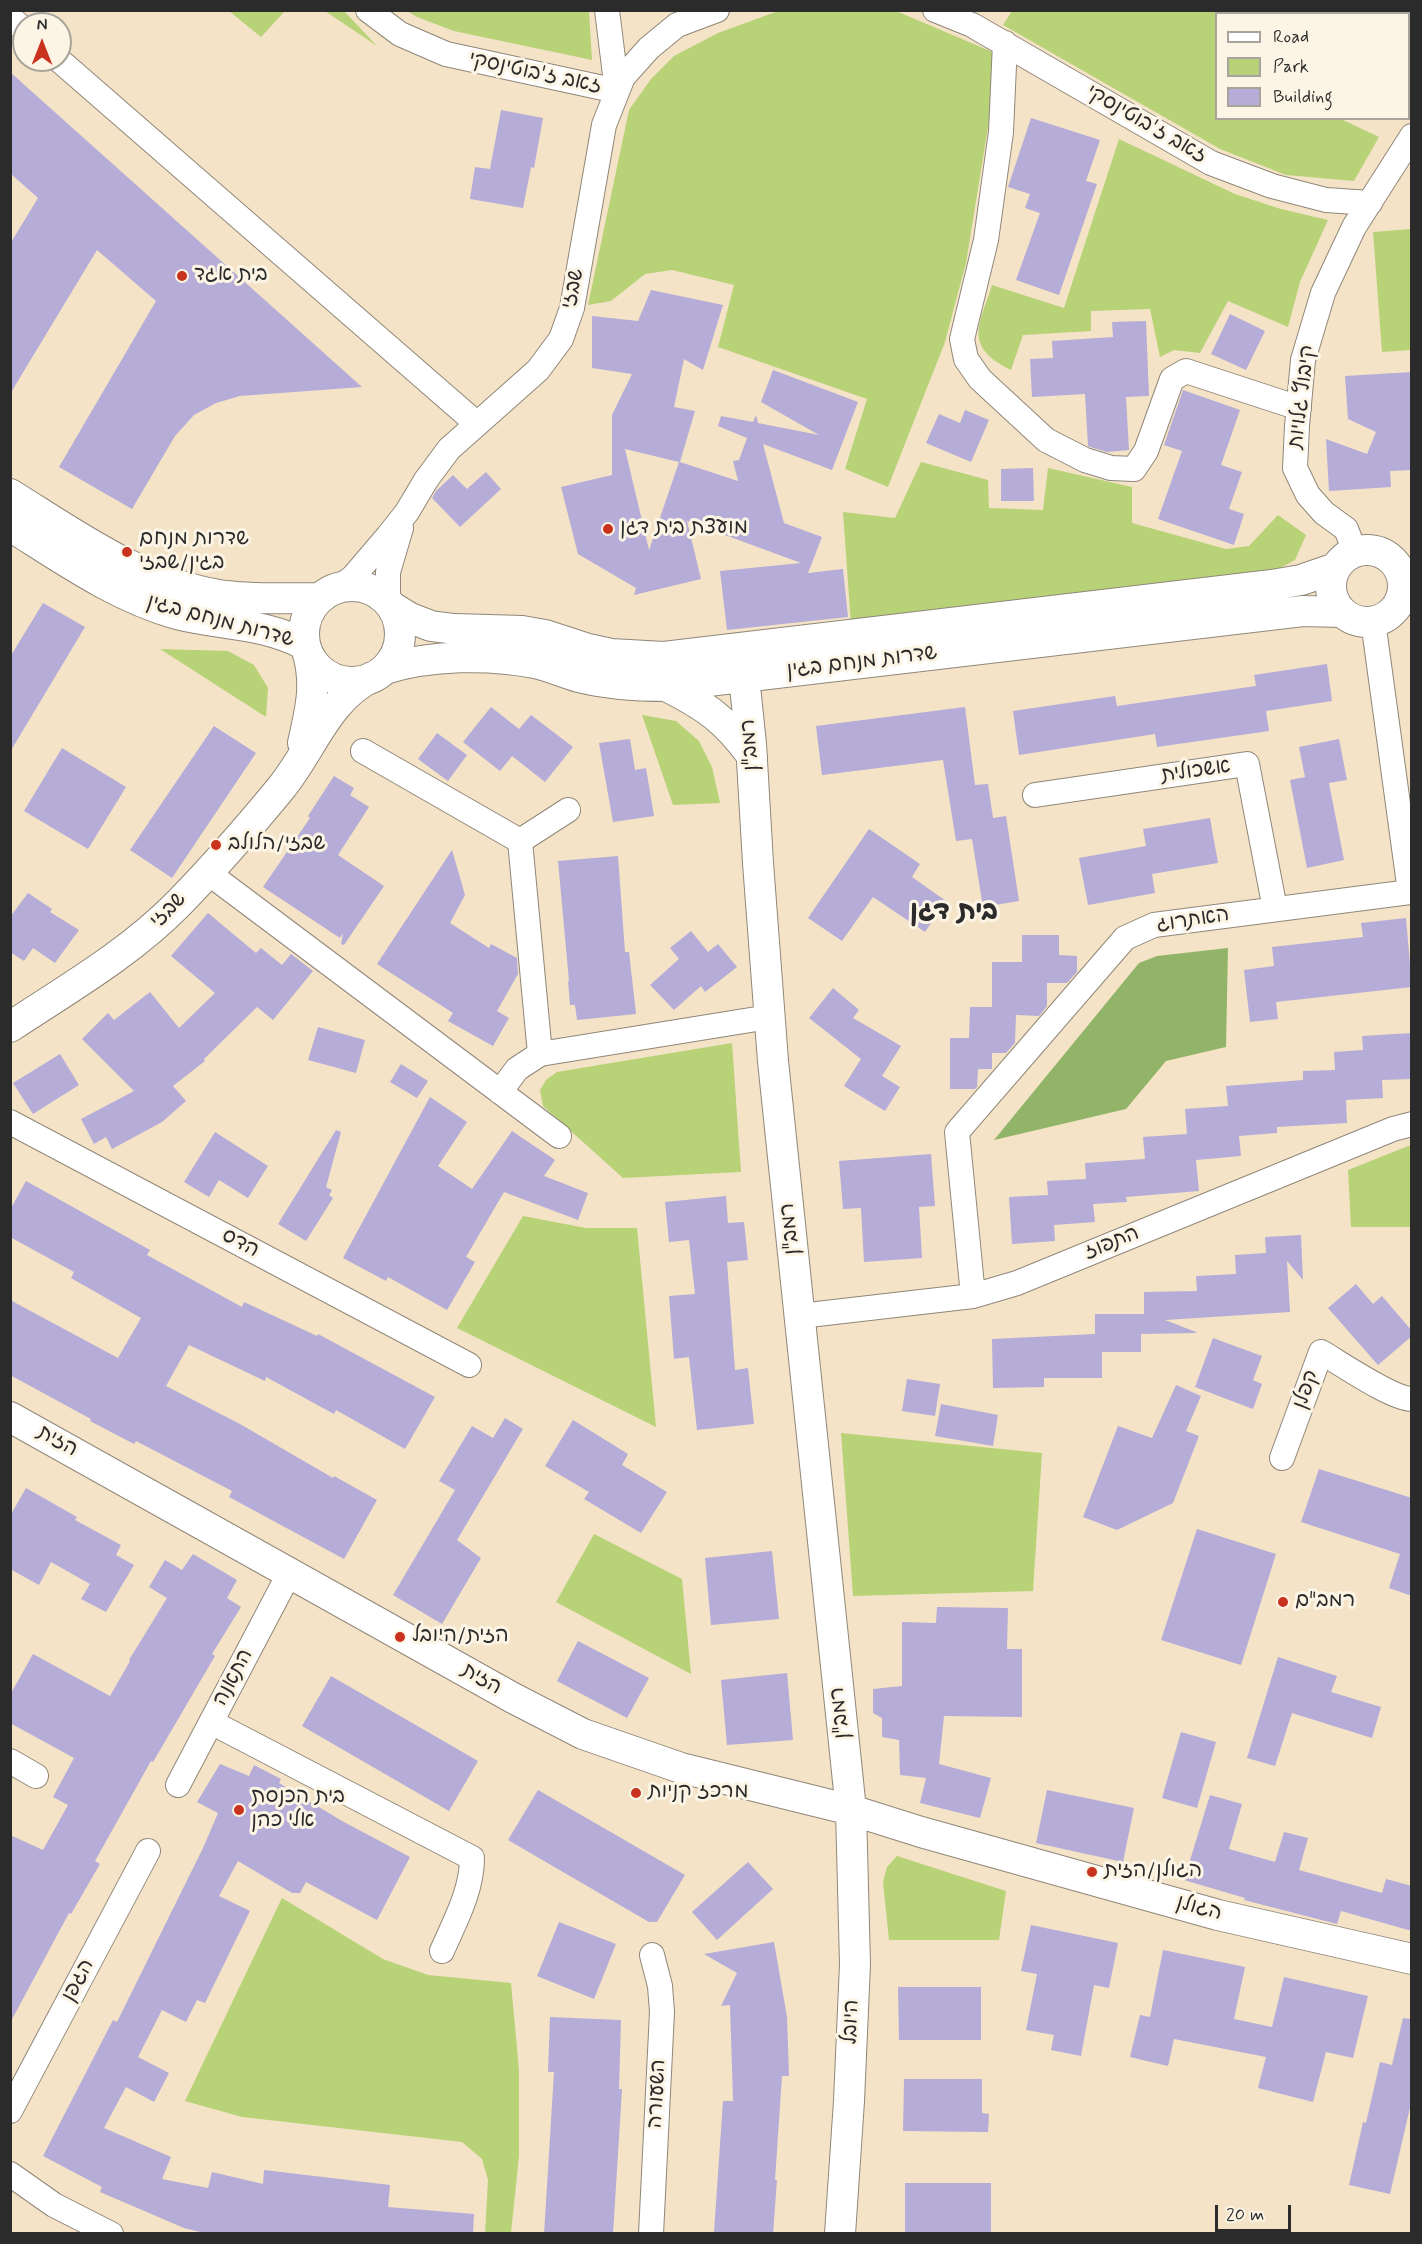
<!DOCTYPE html>
<html>
<head>
<meta charset="utf-8">
<style>
	body { margin:0 }
	#map { position:relative; width:1422px; height:2244px; overflow:hidden; background:#f4e3c7; font-family:Mynerve,sans-serif }
	canvas { display:block }
	.frame { position:absolute; inset:0; border:12px solid #2b2b2b; pointer-events:none }
	.legend { position:absolute; left:1215px; top:12px; width:195px; height:108px; box-sizing:border-box; background:#fcf5e5; border:2px solid #a8a49b; margin:0; padding:8px 10px; list-style:none; font-size:18px; color:#2b2b2b }
	.legend li { display:flex; align-items:center; gap:12px; height:30px }
	.legend b { width:30px; border:2px solid #a8a49b }
	.north { position:absolute; left:12px; top:12px; width:60px; height:60px; box-sizing:border-box; background:#fcf5e5; border:2px solid #a8a49b; border-radius:50%; rotate:0deg; font-size:16px; font-weight:700; line-height:24px; text-align:center; color:#2b2b2b }
	.north::after { content:''; display:block; margin:auto; width:21px; height:27px; background:#c8321e; clip-path:polygon(50% 0,100% 100%,50% 72%,0 100%) }
	.scale { position:absolute; left:1215px; top:2205px; width:76px; height:27px; box-sizing:border-box; border:3px solid #2b2b2b; border-top:0; padding-left:8px; font-size:18px; line-height:21px; white-space:nowrap; color:#2b2b2b; -webkit-text-stroke:4px #fcf5e5; paint-order:stroke }
</style>
</head>
<body>
<div id="map">
<canvas width="1422" height="2244"></canvas>
<div class="frame"></div>
<ul class="legend">
<li><b style="height:8px;background:#fff"></b>Road</li>
<li><b style="height:16px;background:#b8d278"></b>Park</li>
<li><b style="height:16px;background:#b5acd8"></b>Building</li>
</ul>
<div class="north">N</div>
<div class="scale">20 m</div>
</div>
<script>
const context = document.querySelector('canvas').getContext('2d');
context.lineJoin = 'round';
function paint(path, color) {
  context.fillStyle = color;
  context.fill(path, 'evenodd');
}
function strokePath(path, color, width, dash) {
  context.strokeStyle = color;
  context.lineWidth = width;
  context.lineCap = dash ? 'butt' : 'round';
  context.setLineDash(dash || []);
  context.stroke(path);
}
function label(font, color, halo, rows, align = 'center') {
  context.font = font + ' Mynerve,"Playpen Sans Hebrew",sans-serif';
  context.lineWidth = 6;
  context.setLineDash([]);
  context.textBaseline = 'middle';
  context.strokeStyle = halo;
  context.fillStyle = color;
  for (const [text, x, y, turn = 0] of rows) {
    context.save();
    context.translate(x, y);
    context.rotate((+turn || 0) * Math.PI / 180);
    context.textAlign = isNaN(turn) ? turn : align;
    if (halo) context.strokeText(text, 0, 0);
    context.fillText(text, 0, 0);
    context.restore();
  }
}
paint(new Path2D(`
	M 781,10 L 896,11 L 995,53 L 989,121 L 966,263 L 945,342 L 888,487 L 845,469 L 867,399 L 718,347 L 734,285 L 672,270 L 645,274 L 611,301 L 588,305 L 629,110 L 651,79 L 674,56 L 718,33 Z
	M 229,11 L 285,11 L 261,37 Z
	M 325,11 L 344,11 L 377,46 Z
	M 407,11 L 589,11 L 592,60 L 454,31 L 417,17 Z
	M 1012,11 L 1323,11 L 1321,14 L 1216,14 L 1216,118 L 1341,119 L 1379,137 L 1354,181 L 1286,175 L 1220,149 L 1003,25 Z
	M 1119,139 L 1235,194 L 1281,209 L 1328,220 L 1300,282 L 1288,327 L 1228,301 L 1200,353 L 1174,350 L 1160,357 L 1150,309 L 1091,311 L 1091,331 L 1023,335 L 1011,370 C 963,346 979,326 992,285 L 1064,308 Z
	M 1411,229 L 1411,350 L 1382,352 L 1373,232 Z
	M 921,462 L 988,480 L 989,508 L 1043,510 L 1048,468 L 1132,487 L 1132,523 L 1226,549 L 1249,546 L 1278,515 L 1306,535 L 1295,560 L 1278,569 L 851,625 L 843,512 L 895,518 Z
	M 160,649 L 228,651 L 254,665 L 268,688 L 266,717 Z
	M 642,715 L 676,721 L 699,741 L 712,767 L 720,803 L 673,805 Z
	M 732,1043 L 741,1172 L 623,1178 L 543,1106 L 540,1090 L 546,1080 L 557,1072 Z
	M 1408,1146 L 1412,1146 L 1411,1227 L 1351,1227 L 1348,1170 Z
	M 523,1216 L 586,1228 L 637,1228 L 656,1427 L 457,1328 Z
	M 841,1433 L 1042,1453 L 1033,1591 L 853,1596 Z
	M 594,1534 L 682,1579 L 691,1674 L 556,1602 Z
	M 897,1856 L 1006,1891 L 999,1940 L 889,1940 L 883,1882 L 887,1867 Z
	M 282,1898 L 383,1959 L 428,1975 L 511,1983 L 519,2070 L 519,2156 L 511,2233 L 485,2233 L 488,2180 L 482,2159 L 462,2142 L 242,2117 L 185,2101 Z`), '#b8d278');
paint(new Path2D(`
	M 1228,948 L 1226,1047 L 1166,1061 L 1126,1109 L 994,1140 L 1139,963 L 1157,956 Z`), '#92b468');
paint(new Path2D(`
	M 10,72 L 362,387 L 240,396 L 216,403 L 194,415 L 175,436 L 132,509 L 59,467 L 156,301 L 97,250 L 10,394 L 10,244 L 38,198 L 10,173 Z
	M 501,110 L 543,118 L 534,168 L 531,167 L 523,208 L 470,199 L 475,167 L 490,169 Z
	M 1031,118 L 1100,140 L 1086,181 L 1097,184 L 1059,295 L 1016,280 L 1040,213 L 1025,208 L 1030,194 L 1008,187 Z
	M 651,290 L 723,305 L 703,370 L 684,359 L 674,407 L 695,411 L 680,462 L 738,481 L 733,461 L 739,460 L 747,438 L 718,426 L 721,416 L 753,422 L 756,415 L 758,423 L 819,435 L 761,402 L 773,370 L 858,402 L 832,470 L 763,444 L 784,523 L 822,537 L 808,573 L 843,569 L 848,617 L 727,630 L 720,571 L 801,563 L 687,521 L 701,579 L 634,595 L 636,588 L 578,554 L 561,487 L 612,475 L 612,415 L 632,374 L 592,368 L 592,316 L 638,321 ZM 625,449 L 679,462 L 649,550 Z
	M 1230,314 L 1265,331 L 1246,370 L 1211,354 Z
	M 1146,321 L 1149,396 L 1126,397 L 1129,450 L 1107,452 L 1090,447 L 1088,446 L 1085,394 L 1032,397 L 1030,359 L 1053,358 L 1052,341 L 1113,337 L 1112,322 Z
	M 1412,372 L 1412,470 L 1390,471 L 1391,487 L 1329,491 L 1326,439 L 1367,454 L 1376,432 L 1348,419 L 1345,376 Z
	M 1183,390 L 1240,410 L 1221,465 L 1242,472 L 1229,509 L 1244,514 L 1234,545 L 1158,519 L 1182,451 L 1164,445 Z
	M 965,410 L 989,420 L 971,462 L 926,443 L 939,414 L 960,423 Z
	M 1033,468 L 1034,501 L 1001,501 L 1001,469 Z
	M 486,472 L 501,489 L 460,527 L 432,498 L 436,491 L 453,475 L 467,489 Z
	M 43,603 L 85,627 L 10,752 L 10,657 Z
	M 1327,664 L 1332,701 L 1266,711 L 1269,731 L 1157,747 L 1155,734 L 1019,755 L 1013,711 L 1115,696 L 1117,706 L 1256,686 L 1254,675 Z
	M 491,707 L 519,729 L 531,715 L 573,747 L 545,782 L 512,756 L 500,771 L 463,742 Z
	M 965,707 L 975,785 L 988,784 L 993,818 L 1006,816 L 1019,901 L 983,907 L 972,839 L 956,841 L 943,760 L 822,775 L 816,726 Z
	M 214,726 L 256,753 L 172,878 L 130,850 Z
	M 437,733 L 467,755 L 448,781 L 418,759 Z
	M 630,739 L 635,770 L 646,768 L 654,816 L 613,822 L 599,743 Z
	M 1339,739 L 1347,780 L 1329,783 L 1344,860 L 1307,868 L 1290,780 L 1305,777 L 1299,747 Z
	M 62,748 L 126,787 L 88,849 L 24,811 Z
	M 334,776 L 354,788 L 350,795 L 369,807 L 338,855 L 384,886 L 344,945 L 341,944 L 343,933 L 340,938 L 263,887 L 310,818 L 308,816 Z
	M 1210,818 L 1218,863 L 1152,874 L 1155,893 L 1088,905 L 1079,858 L 1146,846 L 1143,829 Z
	M 869,829 L 920,864 L 912,877 L 946,901 L 925,932 L 873,897 L 842,941 L 808,918 Z
	M 452,850 L 465,895 L 450,923 L 489,948 L 491,944 L 517,958 L 518,974 L 497,1011 L 509,1018 L 493,1046 L 448,1021 L 453,1013 L 377,964 Z
	M 618,856 L 625,952 L 629,952 L 636,1014 L 577,1020 L 575,1005 L 570,1005 L 568,981 L 569,981 L 558,861 Z
	M 28,893 L 52,909 L 50,912 L 79,930 L 55,963 L 33,948 L 24,961 L 10,952 L 10,917 Z
	M 208,913 L 256,953 L 261,948 L 282,965 L 291,954 L 313,971 L 273,1020 L 257,1007 L 204,1059 L 205,1061 L 173,1086 L 186,1101 L 162,1122 L 112,1149 L 106,1137 L 94,1144 L 81,1119 L 134,1091 L 82,1039 L 108,1013 L 114,1020 L 150,992 L 179,1028 L 215,993 L 171,956 Z
	M 1406,918 L 1412,987 L 1276,1002 L 1278,1019 L 1250,1022 L 1244,970 L 1274,966 L 1272,947 L 1363,937 L 1361,923 Z
	M 691,931 L 708,952 L 718,944 L 737,967 L 705,992 L 701,986 L 674,1010 L 650,985 L 679,959 L 670,948 Z
	M 1022,935 L 1059,935 L 1059,955 L 1077,956 L 1077,972 L 1067,983 L 1047,983 L 1047,1006 L 1039,1016 L 1016,1015 L 1015,1043 L 1006,1053 L 992,1053 L 992,1069 L 978,1069 L 977,1087 L 975,1089 L 950,1089 L 950,1038 L 969,1038 L 970,1007 L 992,1007 L 992,962 L 1022,962 Z
	M 833,988 L 859,1010 L 853,1018 L 901,1046 L 882,1076 L 900,1087 L 885,1111 L 844,1086 L 861,1059 L 809,1018 Z
	M 318,1027 L 365,1040 L 356,1073 L 308,1060 Z
	M 1412,1033 L 1412,1079 L 1382,1080 L 1383,1098 L 1346,1100 L 1347,1123 L 1277,1127 L 1277,1133 L 1239,1136 L 1241,1156 L 1196,1160 L 1199,1191 L 1126,1197 L 1127,1202 L 1093,1204 L 1095,1222 L 1054,1225 L 1055,1241 L 1012,1244 L 1009,1197 L 1048,1195 L 1047,1181 L 1086,1179 L 1085,1163 L 1145,1159 L 1143,1137 L 1187,1134 L 1185,1109 L 1228,1106 L 1226,1086 L 1303,1080 L 1303,1071 L 1335,1070 L 1334,1052 L 1363,1050 L 1362,1036 Z
	M 60,1054 L 79,1085 L 33,1114 L 13,1083 Z
	M 401,1064 L 428,1081 L 417,1098 L 390,1082 Z
	M 430,1097 L 467,1122 L 438,1166 L 472,1189 L 512,1131 L 555,1160 L 544,1176 L 588,1193 L 578,1220 L 504,1192 L 466,1257 L 475,1262 L 447,1310 L 388,1277 L 386,1281 L 343,1258 Z
	M 336,1130 L 341,1132 L 326,1187 L 332,1190 L 329,1195 L 333,1198 L 306,1241 L 278,1224 Z
	M 215,1132 L 268,1166 L 248,1198 L 219,1180 L 209,1197 L 184,1182 Z
	M 931,1154 L 935,1206 L 919,1207 L 922,1258 L 864,1262 L 861,1208 L 843,1209 L 839,1161 Z
	M 26,1181 L 150,1250 L 147,1255 L 242,1307 L 244,1302 L 317,1336 L 318,1334 L 435,1397 L 405,1449 L 336,1410 L 334,1414 L 266,1377 L 265,1381 L 189,1345 L 166,1386 L 240,1424 L 333,1478 L 334,1476 L 377,1500 L 344,1559 L 229,1497 L 232,1491 L 136,1441 L 134,1444 L 90,1421 L 91,1419 L 10,1375 L 10,1300 L 118,1358 L 141,1318 L 71,1278 L 74,1272 L 10,1237 L 10,1210 Z
	M 726,1196 L 728,1223 L 744,1222 L 748,1260 L 727,1262 L 735,1370 L 748,1368 L 754,1424 L 697,1430 L 689,1357 L 674,1359 L 669,1296 L 695,1294 L 689,1240 L 669,1242 L 665,1202 Z
	M 1301,1235 L 1303,1280 L 1287,1261 L 1290,1312 L 1165,1320 L 1196,1332 L 1196,1333 L 1141,1334 L 1141,1352 L 1102,1352 L 1102,1378 L 1044,1378 L 1044,1387 L 993,1388 L 992,1339 L 1095,1334 L 1095,1314 L 1144,1314 L 1144,1292 L 1197,1291 L 1196,1276 L 1236,1274 L 1235,1255 L 1266,1253 L 1265,1237 Z
	M 1356,1284 L 1373,1304 L 1382,1296 L 1412,1331 L 1412,1336 L 1378,1365 L 1328,1308 Z
	M 1213,1338 L 1262,1356 L 1253,1380 L 1262,1384 L 1253,1409 L 1195,1387 Z
	M 907,1379 L 940,1384 L 935,1416 L 902,1411 Z
	M 1176,1385 L 1201,1396 L 1186,1431 L 1199,1436 L 1173,1503 L 1117,1530 L 1083,1517 L 1118,1426 L 1152,1438 Z
	M 941,1404 L 998,1415 L 993,1446 L 935,1436 Z
	M 505,1418 L 523,1429 L 457,1540 L 481,1558 L 442,1624 L 393,1595 L 455,1490 L 439,1481 L 472,1426 L 493,1438 Z
	M 573,1420 L 628,1454 L 622,1465 L 667,1492 L 641,1533 L 584,1499 L 589,1492 L 545,1466 Z
	M 1319,1469 L 1412,1498 L 1412,1596 L 1389,1588 L 1400,1554 L 1301,1522 Z
	M 26,1488 L 77,1517 L 75,1520 L 121,1545 L 116,1555 L 134,1565 L 106,1612 L 81,1599 L 90,1584 L 51,1562 L 39,1585 L 10,1569 L 10,1516 Z
	M 1197,1529 L 1276,1554 L 1241,1665 L 1161,1640 Z
	M 772,1551 L 779,1619 L 711,1625 L 705,1558 Z
	M 193,1554 L 237,1580 L 227,1598 L 241,1607 L 212,1654 L 215,1656 L 153,1762 L 151,1761 L 95,1861 L 100,1864 L 71,1914 L 69,1913 L 10,2023 L 10,1835 L 43,1850 L 68,1805 L 53,1797 L 74,1758 L 10,1723 L 10,1695 L 33,1654 L 110,1696 L 130,1661 L 129,1660 L 167,1598 L 149,1587 L 165,1560 L 182,1570 Z
	M 937,1607 L 1008,1608 L 1007,1649 L 1022,1649 L 1022,1717 L 944,1716 L 939,1764 L 991,1778 L 980,1818 L 920,1803 L 926,1778 L 900,1775 L 899,1740 L 882,1737 L 882,1718 L 873,1713 L 873,1689 L 902,1686 L 902,1622 L 936,1623 Z
	M 578,1641 L 649,1678 L 627,1718 L 557,1681 Z
	M 1278,1657 L 1337,1676 L 1331,1692 L 1381,1707 L 1372,1738 L 1292,1713 L 1275,1766 L 1247,1758 Z
	M 787,1673 L 793,1740 L 727,1745 L 721,1680 Z
	M 331,1676 L 478,1761 L 449,1811 L 302,1726 Z
	M 1181,1732 L 1216,1742 L 1197,1808 L 1162,1798 Z
	M 220,1764 L 249,1776 L 254,1765 L 281,1779 L 279,1783 L 342,1821 L 410,1857 L 377,1920 L 306,1882 L 300,1893 L 292,1893 L 238,1861 L 219,1896 L 250,1911 L 205,2003 L 197,2000 L 186,2022 L 162,2010 L 138,2057 L 169,2073 L 154,2102 L 126,2087 L 104,2128 L 171,2157 L 162,2179 L 208,2188 L 212,2172 L 263,2184 L 264,2170 L 390,2185 L 388,2207 L 474,2214 L 473,2234 L 208,2234 L 184,2228 L 100,2192 L 102,2187 L 43,2156 L 113,2020 L 117,2022 L 203,1848 L 218,1813 L 197,1802 Z
	M 538,1790 L 685,1875 L 657,1922 L 649,1922 L 508,1840 Z
	M 1047,1790 L 1134,1808 L 1123,1862 L 1036,1843 Z
	M 1210,1795 L 1242,1804 L 1229,1849 L 1275,1862 L 1284,1832 L 1308,1838 L 1299,1870 L 1382,1893 L 1386,1879 L 1412,1886 L 1412,1931 L 1341,1911 L 1337,1924 L 1244,1900 L 1245,1898 L 1184,1880 Z
	M 748,1862 L 773,1889 L 717,1940 L 692,1912 Z
	M 559,1922 L 616,1944 L 594,1999 L 537,1976 Z
	M 1031,1925 L 1118,1943 L 1109,1988 L 1094,1985 L 1081,2056 L 1051,2050 L 1054,2035 L 1026,2030 L 1037,1974 L 1021,1971 Z
	M 774,1942 L 787,2017 L 789,2076 L 782,2076 L 775,2180 L 777,2180 L 773,2234 L 714,2232 L 723,2101 L 733,2101 L 730,2005 L 721,2006 L 737,1973 L 704,1954 Z
	M 1163,1950 L 1245,1967 L 1234,2019 L 1272,2027 L 1284,1977 L 1368,1996 L 1353,2058 L 1326,2052 L 1313,2102 L 1258,2088 L 1266,2057 L 1174,2039 L 1168,2066 L 1130,2057 L 1140,2015 L 1150,2017 Z
	M 898,1987 L 981,1987 L 981,2040 L 899,2040 Z
	M 550,2017 L 621,2020 L 619,2089 L 622,2089 L 613,2234 L 544,2234 L 554,2072 L 548,2072 Z
	M 1403,2018 L 1412,2019 L 1412,2099 L 1390,2194 L 1349,2185 L 1363,2122 L 1366,2123 L 1380,2062 L 1392,2065 Z
	M 904,2079 L 982,2079 L 982,2113 L 989,2114 L 988,2132 L 903,2131 Z
	M 905,2183 L 991,2183 L 991,2234 L 905,2234 Z`), '#b5acd8');
const minor = new Path2D(`
	M 368,10 L 400,34 L 446,54 L 617,91
	M 607,10 L 617,91
	M 935,10 L 972,25 L 1211,163 L 1272,186 L 1326,200 L 1370,203
	M 10,18 L 24,29
	M 1005,43 L 1001,132 L 986,240 L 962,339 L 966,359 L 980,379 L 1046,440 L 1085,460 L 1111,468 L 1134,469 L 1146,451 L 1172,379 L 1186,371 L 1299,408
	M 59,60 L 476,423
	M 1355,552 L 1346,529 L 1324,513 L 1308,495 L 1295,468 L 1297,426 L 1303,360 L 1323,293 L 1354,227 L 1412,136
	M 338,588 L 353,577 L 388,536 L 407,512 L 426,480 L 449,449 L 538,370 L 561,339 L 572,308 L 604,125 L 623,77 L 649,48 L 677,25 L 717,10
	M 388,603 L 388,572 L 401,528
	M 363,751 L 520,841 L 540,1054
	M 1035,795 L 1247,764 L 1275,909
	M 520,841 L 568,810
	M 207,872 L 559,1136
	M 500,1092 L 517,1069 L 540,1054 L 769,1017
	M 10,1122 L 469,1365
	M 973,1296 L 957,1132 L 1125,938 L 1154,925 L 1410,892 L 1373,621
	M 800,1316 L 973,1296 L 1017,1283 L 1393,1129 L 1412,1124
	M 1282,1458 L 1321,1352 C 1340,1363 1392,1399 1412,1399
	M 211,1722 L 472,1858 C 472,1891 455,1921 442,1951
	M 10,1761 L 36,1776
	M 178,1785 L 290,1572
	M 10,2111 L 148,1851
	M 10,2174 L 54,2205 L 111,2234
	M 651,2234 L 662,2012 L 660,1986 L 652,1955`);
const tertiary = new Path2D(`
	M 10,494 C 76,535 140,582 219,595 C 252,600 286,598 319,598
	M 10,526 C 63,559 116,597 177,614 C 220,625 266,623 305,645
	M1331 586a36 36 0 1 1 72 0a36 36 0 1 1-72 0Z
	M304 634a48 48 0 1 1 96 0a48 48 0 1 1-96 0Z
	M 392,607 L 410,618 L 431,626 L 454,629 L 522,631 L 545,635 L 588,649 L 611,654 L 664,657 L 1272,585 L 1301,580 L 1336,568
	M 741,648 L 751,744 L 758,863 L 773,1061 L 851,1810 L 855,1964 L 849,2101 L 840,2234
	M 385,669 C 430,655 489,654 535,663 C 550,666 564,673 579,677 C 607,684 637,686 666,686 L 1303,611 L 1342,612
	M 666,686 C 706,706 726,720 752,756
	M 303,743 C 310,711 317,686 308,654
	M 10,1027 C 69,988 130,953 179,903 C 214,867 249,827 281,788 C 312,750 327,699 372,677
	M 10,1417 L 513,1698 L 583,1734 L 681,1768 L 851,1810 L 921,1832 L 1218,1915 L 1412,1959`);
strokePath(minor, '#908779', 26);
strokePath(tertiary, '#908779', 32);
strokePath(minor, '#fff', 24);
strokePath(tertiary, '#fff', 30);
for (const [x, y, r, color] of [
	[182,276,6,"#c8321e"],
	[608,529,6,"#c8321e"],
	[127,552,6,"#c8321e"],
	[216,845,6,"#c8321e"],
	[1283,1602,6,"#c8321e"],
	[400,1637,6,"#c8321e"],
	[636,1793,6,"#c8321e"],
	[239,1810,6,"#c8321e"],
	[1092,1872,6,"#c8321e"]
]) {
  const dot = new Path2D();
  dot.arc(x, y, r, 0, 2 * Math.PI);
  context.fillStyle = color;
  context.fill(dot);
  strokePath(dot, '#fcf5e5', 2);
}
label('21px', '#2b2b2b', '#fcf5e5', [
	["זאב ז'בוטינסקי",535,74,12],
	["זאב ז'בוטינסקי",1146,125,30],
	["שבזי",574,289,-78],
	["קיבוץ גלויות",1303,397,-83],
	["שדרות מנחם בגין",220,622,15],
	["שדרות מנחם בגין",862,663,-7],
	["רמב\"ן",751,745,-94],
	["אשכולית",1196,772,-8],
	["שבזי",169,911,-45],
	["האתרוג",1193,921,-9],
	["רמב\"ן",791,1229,-96],
	["הדס",240,1244,28],
	["התפוז",1112,1244,-22],
	["קפלן",1307,1390,-70],
	["הזית",57,1442,29],
	["התאנה",234,1678,-62],
	["הזית",481,1680,30],
	["רמב\"ן",841,1713,-96],
	["הגולן",1199,1909,15],
	["הגפן",79,1981,-62],
	["היובל",852,2022,-87],
	["השעורה",658,2094,-87]
]);
label('21px', '#2b2b2b', '#fcf5e5', [
	["בית אגד",194,276],
	["מועצת בית דגן",620,529],
	["שדרות מנחם",139,540],
	["בגין/שבזי",139,564],
	["שבזי/הלולב",228,845],
	["רמב\"ם",1295,1602],
	["הזית/היובל",412,1637],
	["מרכז קניות",648,1793],
	["בית הכנסת",251,1798],
	["אלי כהן",251,1822],
	["הגולן/הזית",1104,1872]
], 'left');
label('bold 27px', '#2b2b2b', '#fcf5e5', [
	["בית דגן",954,913]
]);
</script>
</body>
</html>
